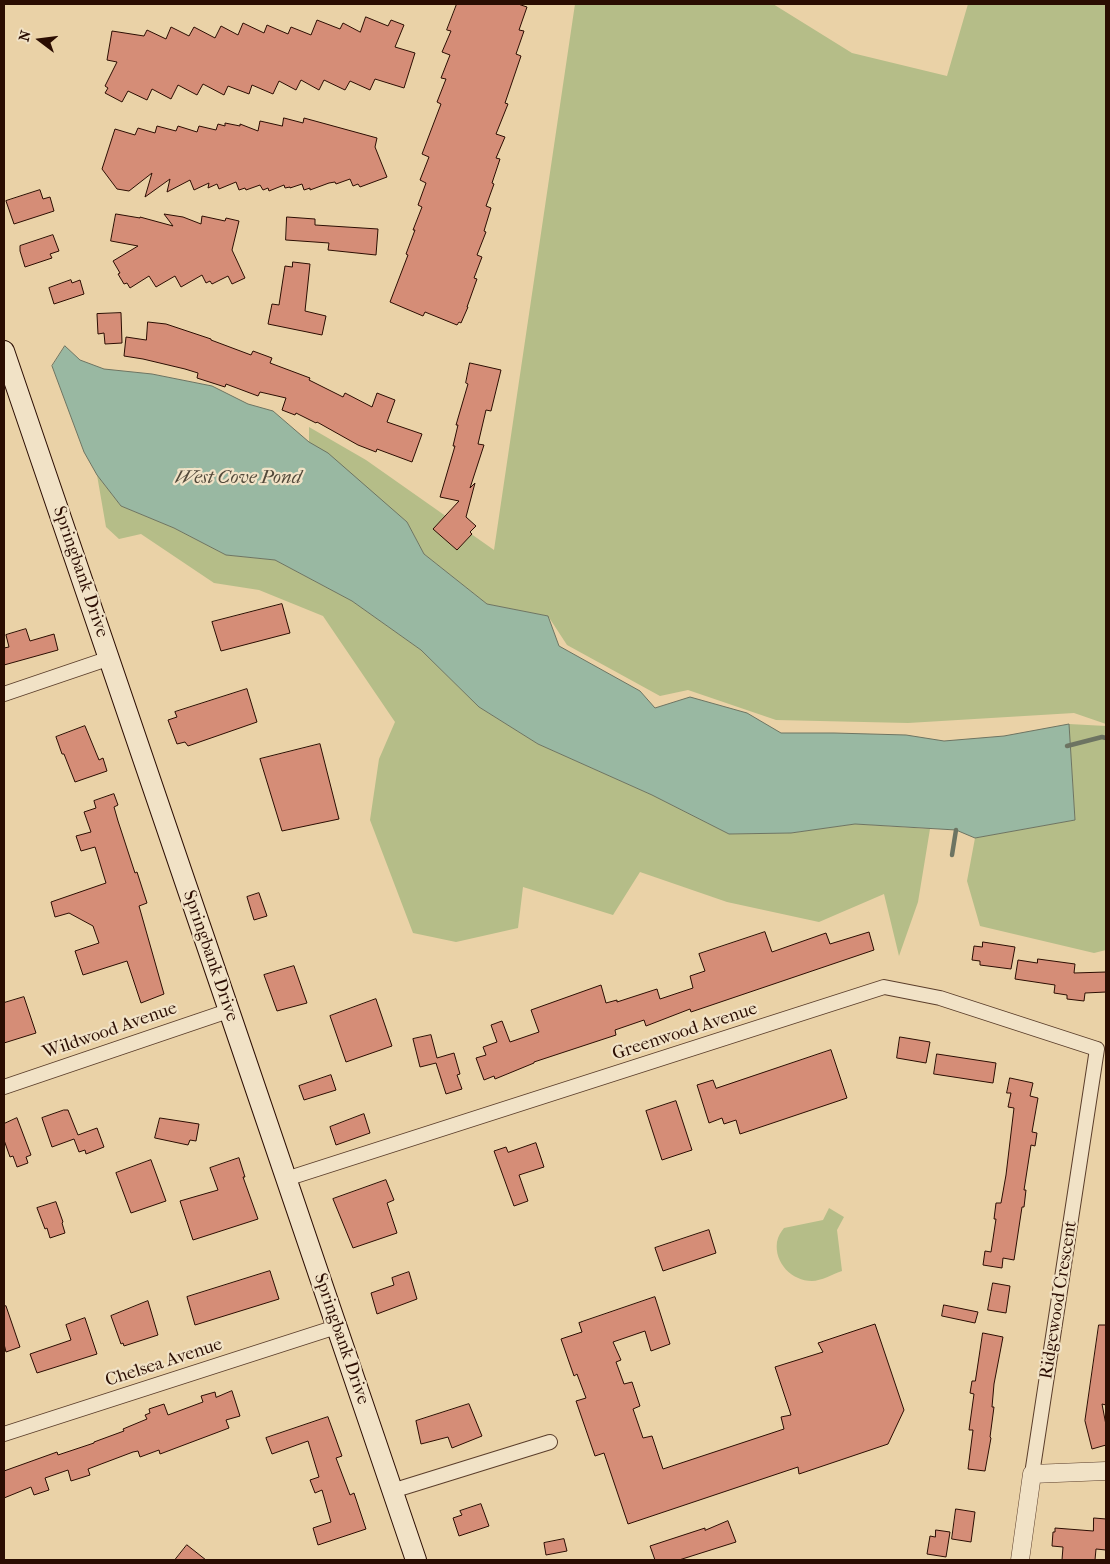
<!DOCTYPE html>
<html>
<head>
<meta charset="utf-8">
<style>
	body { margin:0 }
	#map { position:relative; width:1110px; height:1564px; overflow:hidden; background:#ead2a7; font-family:"IM FELL French Canon",serif }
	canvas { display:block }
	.frame { position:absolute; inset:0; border:5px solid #2b0d02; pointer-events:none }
	.north { position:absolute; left:15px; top:15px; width:50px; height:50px; -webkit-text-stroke:4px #f1e2c6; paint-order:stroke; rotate:285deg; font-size:14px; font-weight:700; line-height:20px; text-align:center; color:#2b0d02 }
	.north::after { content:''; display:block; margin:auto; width:18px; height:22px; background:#2b0d02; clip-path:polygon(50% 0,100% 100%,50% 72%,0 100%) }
</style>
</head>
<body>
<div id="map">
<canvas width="1110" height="1564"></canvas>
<div class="frame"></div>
<div class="north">N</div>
</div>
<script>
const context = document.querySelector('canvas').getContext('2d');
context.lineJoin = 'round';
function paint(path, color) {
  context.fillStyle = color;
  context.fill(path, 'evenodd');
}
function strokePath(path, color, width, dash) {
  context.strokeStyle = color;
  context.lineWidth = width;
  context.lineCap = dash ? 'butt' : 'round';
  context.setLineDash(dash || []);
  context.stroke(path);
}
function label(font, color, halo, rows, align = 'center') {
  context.font = font + ' "IM FELL French Canon",serif';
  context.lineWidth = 4.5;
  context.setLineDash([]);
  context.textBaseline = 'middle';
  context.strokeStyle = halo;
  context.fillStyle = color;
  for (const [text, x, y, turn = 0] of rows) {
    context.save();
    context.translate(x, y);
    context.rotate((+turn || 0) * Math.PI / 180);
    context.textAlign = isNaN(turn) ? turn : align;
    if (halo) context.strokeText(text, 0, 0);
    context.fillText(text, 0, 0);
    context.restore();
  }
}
paint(new Path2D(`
	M 575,4 L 773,4 L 852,53 L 947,76 L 968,4 L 1106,4 L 1106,724 L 1074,713 L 908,723 L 776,720 L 688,690 L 660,696 L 567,645 L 548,616 L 487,604 L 424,554 L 407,522 L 309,442 L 309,427 L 366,460 L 494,550 Z
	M 97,475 L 121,506 L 174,528 L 226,555 L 275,560 L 352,601 L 421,650 L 479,707 L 538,744 L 652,795 L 729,834 L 791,833 L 855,824 L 930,829 L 918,902 L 899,956 L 884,894 L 819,922 L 727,902 L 640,872 L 613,915 L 523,887 L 518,928 L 456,942 L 413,933 L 370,820 L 379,759 L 395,722 L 323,616 L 259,590 L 214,583 L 141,534 L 119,539 L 106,527 Z
	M 1069,724 L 1106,726 L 1106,950 L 1094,953 L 980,926 L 967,881 L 975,838 L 1075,820 Z
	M 829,1208 L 844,1217 L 837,1230 L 842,1271 C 833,1274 821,1281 812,1281 C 792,1281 774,1263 777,1242 C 778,1236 781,1232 784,1228 L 823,1220 Z`), '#b5bd88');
const water = new Path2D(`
	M 65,346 L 80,360 L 104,369 L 152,374 L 212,386 L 248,404 L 273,411 L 309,442 L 328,453 L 407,522 L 424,554 L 487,604 L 548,616 L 559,646 L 640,691 L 655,708 L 690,697 L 747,713 L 781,733 L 834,733 L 906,735 L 944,741 L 1004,736 L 1069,724 L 1075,820 L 975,838 L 956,830 L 855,824 L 791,833 L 729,834 L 652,795 L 538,744 L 479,707 L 421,650 L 352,601 L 275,560 L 226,555 L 174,528 L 121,506 L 97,475 L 84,452 L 52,366 Z`);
paint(water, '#99b8a2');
strokePath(water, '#6d7462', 1);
strokePath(new Path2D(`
	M 1067,746 L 1102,737 L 1106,738
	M 952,855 L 956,830`), '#6d7462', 4.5);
const building = new Path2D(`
	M 457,4 L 518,4 L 527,7 L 519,30 L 524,31 L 516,54 L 521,56 L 505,103 L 508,104 L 496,134 L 505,137 L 496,158 L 500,159 L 492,183 L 494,184 L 486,206 L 491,208 L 484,231 L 486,232 L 477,255 L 482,257 L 474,278 L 477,279 L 467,307 L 468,307 L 461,323 L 459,322 L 457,325 L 425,312 L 423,316 L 390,302 L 408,255 L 406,254 L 415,230 L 413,230 L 422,207 L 418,205 L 426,183 L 420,180 L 429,157 L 422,154 L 441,104 L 437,102 L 446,79 L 441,78 L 450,55 L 442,52 L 451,31 L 447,30 Z
	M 366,17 L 388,26 L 391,20 L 404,25 L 395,47 L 415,53 L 404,88 L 375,79 L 370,90 L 350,81 L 345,90 L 324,80 L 319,90 L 301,80 L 296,90 L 279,81 L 273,94 L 252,85 L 249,94 L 228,86 L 224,95 L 203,84 L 197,95 L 178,85 L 171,99 L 152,89 L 147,100 L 128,91 L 122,102 L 105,93 L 108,88 L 105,86 L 117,62 L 107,60 L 112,31 L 144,36 L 147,30 L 166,39 L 171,27 L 189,36 L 194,27 L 215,38 L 221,26 L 238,35 L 243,23 L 264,33 L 267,25 L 288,34 L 291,27 L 311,35 L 317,20 L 340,29 L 343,23 L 360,32 Z
	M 284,118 L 303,123 L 304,118 L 377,138 L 375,147 L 387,177 L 360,187 L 358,184 L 353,186 L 350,179 L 336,184 L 335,182 L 329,183 L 310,190 L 310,188 L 304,190 L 302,184 L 290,188 L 290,187 L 285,188 L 284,185 L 269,191 L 268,188 L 263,190 L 260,185 L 246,190 L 245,188 L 239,190 L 236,182 L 219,189 L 217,184 L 208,188 L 209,183 L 194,190 L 190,180 L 167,192 L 170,179 L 145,197 L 152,173 L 129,191 L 117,189 L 102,169 L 115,129 L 135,135 L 138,128 L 155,133 L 157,126 L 176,131 L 178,126 L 197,132 L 199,126 L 216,130 L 218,124 L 225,126 L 225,123 L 240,126 L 240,124 L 258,131 L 260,121 L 282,126 Z
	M 40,190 L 43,199 L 50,197 L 54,211 L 14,224 L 6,201 Z
	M 116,214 L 140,218 L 140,217 L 173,226 L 164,214 L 183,217 L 201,224 L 202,216 L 225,221 L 226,218 L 239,221 L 232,250 L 245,278 L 232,284 L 228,276 L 212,284 L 210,281 L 206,283 L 202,275 L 181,287 L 175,276 L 156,287 L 149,276 L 130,288 L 127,283 L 124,284 L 118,274 L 120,273 L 113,261 L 138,246 L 111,241 Z
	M 287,217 L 315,219 L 315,225 L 378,229 L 376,255 L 328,250 L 329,243 L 286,240 Z
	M 53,235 L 59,251 L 50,254 L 52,258 L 25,267 L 20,251 L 20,246 Z
	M 293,262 L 310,264 L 305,311 L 326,316 L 322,335 L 268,324 L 272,304 L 279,305 L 285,266 L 292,267 Z
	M 71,280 L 72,283 L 80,280 L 84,294 L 54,304 L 49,288 Z
	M 121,313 L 122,343 L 105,344 L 104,333 L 98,334 L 97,314 Z
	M 148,322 L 166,324 L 211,339 L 211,340 L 251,355 L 253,351 L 272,358 L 270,363 L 310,378 L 309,380 L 343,397 L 345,393 L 372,407 L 377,393 L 395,400 L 387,422 L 422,434 L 412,462 L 377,449 L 376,452 L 358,445 L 317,422 L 316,423 L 296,413 L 295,415 L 282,410 L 286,398 L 260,392 L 258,396 L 226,384 L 225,387 L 197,378 L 198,373 L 185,369 L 143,359 L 124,356 L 126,337 L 146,340 Z
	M 470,363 L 501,370 L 491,411 L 486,410 L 478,444 L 484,445 L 470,488 L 475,483 L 466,517 L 476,526 L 470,532 L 472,534 L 457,550 L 433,529 L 459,501 L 440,497 L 455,446 L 453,446 L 458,425 L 456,425 L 468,384 L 466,383 Z
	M 282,604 L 290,633 L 221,651 L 212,622 Z
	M 26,629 L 30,641 L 54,634 L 58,650 L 4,665 L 4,648 L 9,647 L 6,635 Z
	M 247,689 L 257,722 L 188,746 L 185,742 L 177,744 L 168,720 L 177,717 L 175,712 Z
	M 85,726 L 99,760 L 103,758 L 107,771 L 75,782 L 64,754 L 62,754 L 56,737 Z
	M 320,744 L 339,819 L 282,831 L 260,759 Z
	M 114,794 L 118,805 L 114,807 L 118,821 L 135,873 L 137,872 L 147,903 L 139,906 L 164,994 L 141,1003 L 127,961 L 83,975 L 75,951 L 99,943 L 93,926 L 69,913 L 55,917 L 51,902 L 106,883 L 95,847 L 81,851 L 76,836 L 91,832 L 84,812 L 96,808 L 94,801 Z
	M 259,893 L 267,916 L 254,920 L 247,897 Z
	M 765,932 L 772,952 L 826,933 L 830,944 L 869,932 L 874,950 L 691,1012 L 690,1009 L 646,1026 L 644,1020 L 615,1030 L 616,1035 L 534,1062 L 534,1063 L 495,1079 L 494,1076 L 484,1080 L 476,1058 L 486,1055 L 483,1047 L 497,1042 L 491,1025 L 502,1021 L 510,1042 L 539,1032 L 531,1010 L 601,985 L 606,1003 L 617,1000 L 617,1002 L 657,989 L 660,999 L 693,988 L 690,976 L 705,971 L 699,954 Z
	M 983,942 L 1015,947 L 1011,969 L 980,965 L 980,961 L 972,960 L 974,946 L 982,947 Z
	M 1038,959 L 1075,964 L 1074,973 L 1106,972 L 1106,992 L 1085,993 L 1084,1001 L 1067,999 L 1067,995 L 1054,993 L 1055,985 L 1015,979 L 1018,960 L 1037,963 Z
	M 294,966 L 307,1003 L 277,1011 L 264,975 Z
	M 24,997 L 36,1033 L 4,1043 L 4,1003 Z
	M 376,999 L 392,1046 L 346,1062 L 330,1016 Z
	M 431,1035 L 437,1058 L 454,1053 L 460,1074 L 457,1075 L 462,1089 L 446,1094 L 436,1063 L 420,1067 L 413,1039 Z
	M 900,1037 L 930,1042 L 926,1063 L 897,1058 Z
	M 831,1050 L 847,1098 L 740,1134 L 736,1120 L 724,1124 L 722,1118 L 709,1123 L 697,1085 L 713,1080 L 716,1088 Z
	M 937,1054 L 996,1063 L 993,1083 L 934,1074 Z
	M 331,1075 L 336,1090 L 304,1100 L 299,1086 Z
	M 1010,1078 L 1033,1083 L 1030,1096 L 1038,1098 L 1032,1132 L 1037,1133 L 1035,1146 L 1031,1145 L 1024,1190 L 1026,1190 L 1024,1207 L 1022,1207 L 1014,1260 L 1003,1258 L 1002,1268 L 983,1265 L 985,1251 L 991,1252 L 996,1219 L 994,1219 L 996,1203 L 1001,1203 L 1006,1175 L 1014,1108 L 1008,1107 L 1011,1093 L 1007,1093 Z
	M 676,1101 L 692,1150 L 662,1160 L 646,1111 Z
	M 64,1110 L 68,1110 L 78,1135 L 97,1128 L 104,1147 L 86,1154 L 85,1150 L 79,1152 L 74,1139 L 52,1147 L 42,1118 Z
	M 364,1114 L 370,1133 L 336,1145 L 330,1127 Z
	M 17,1118 L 31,1155 L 26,1157 L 28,1163 L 17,1167 L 13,1156 L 10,1157 L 4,1140 L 4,1124 Z
	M 160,1118 L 199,1124 L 196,1141 L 190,1140 L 188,1145 L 155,1138 Z
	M 536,1143 L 544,1167 L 519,1175 L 528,1201 L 514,1206 L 494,1151 L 506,1147 L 508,1152 Z
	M 239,1158 L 245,1177 L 243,1177 L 258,1219 L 193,1240 L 180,1201 L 218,1190 L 210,1168 Z
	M 151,1160 L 166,1201 L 131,1213 L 116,1173 Z
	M 386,1180 L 394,1200 L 387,1203 L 397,1233 L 353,1248 L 333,1199 Z
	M 56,1202 L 63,1222 L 62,1223 L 65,1233 L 50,1238 L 47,1228 L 45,1229 L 37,1208 Z
	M 709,1230 L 716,1253 L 663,1271 L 655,1248 Z
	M 270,1271 L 279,1299 L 195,1325 L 187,1297 Z
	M 409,1272 L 417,1299 L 377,1314 L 371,1293 L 394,1285 L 392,1278 Z
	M 993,1283 L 1010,1286 L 1006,1313 L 988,1310 Z
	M 655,1297 L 670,1344 L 651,1351 L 645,1331 L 613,1342 L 621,1360 L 616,1362 L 624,1384 L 632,1382 L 640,1406 L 633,1409 L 643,1438 L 652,1436 L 663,1469 L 784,1429 L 781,1417 L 791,1415 L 775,1367 L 823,1352 L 818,1343 L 875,1324 L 904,1410 L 888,1444 L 799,1474 L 798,1467 L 628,1524 L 604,1453 L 595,1456 L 576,1401 L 586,1398 L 577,1374 L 574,1376 L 561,1339 L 582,1332 L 579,1323 Z
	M 148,1301 L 158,1335 L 124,1346 L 123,1343 L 121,1344 L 111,1316 Z
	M 944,1305 L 978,1312 L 975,1323 L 942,1316 Z
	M 6,1306 L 20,1347 L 6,1352 L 4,1344 L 4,1307 Z
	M 85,1318 L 97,1354 L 37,1373 L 30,1354 L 71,1340 L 66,1325 Z
	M 1099,1325 L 1106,1325 L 1106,1405 L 1102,1404 L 1106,1425 L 1106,1445 L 1092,1449 L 1085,1421 Z
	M 983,1333 L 1003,1337 L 994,1384 L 992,1407 L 994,1407 L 990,1437 L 991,1438 L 985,1471 L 968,1469 L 973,1430 L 969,1430 L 974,1394 L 970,1393 L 972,1381 L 975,1381 Z
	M 232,1391 L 240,1416 L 226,1420 L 229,1428 L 160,1454 L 159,1450 L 140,1457 L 138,1451 L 133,1452 L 88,1469 L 90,1475 L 71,1481 L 68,1470 L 45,1478 L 49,1490 L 34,1495 L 31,1487 L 4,1498 L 4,1471 L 57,1452 L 58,1455 L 94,1443 L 94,1442 L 124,1431 L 123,1429 L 147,1419 L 145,1415 L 150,1413 L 149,1409 L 164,1404 L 168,1415 L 203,1402 L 201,1396 L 215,1392 L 216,1397 Z
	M 469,1404 L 482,1436 L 452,1448 L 448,1437 L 421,1444 L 416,1421 Z
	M 328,1417 L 342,1456 L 336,1458 L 350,1495 L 354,1493 L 366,1529 L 318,1545 L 313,1528 L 331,1522 L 322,1490 L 315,1493 L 310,1480 L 319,1477 L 308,1441 L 272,1454 L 266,1438 Z
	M 481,1504 L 489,1526 L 459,1536 L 453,1518 L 462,1515 L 460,1511 Z
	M 956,1509 L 975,1512 L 971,1542 L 952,1539 Z
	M 1094,1518 L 1106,1519 L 1106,1550 L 1096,1549 L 1095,1560 L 1062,1560 L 1063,1547 L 1052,1546 L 1053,1532 L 1055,1532 L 1055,1528 L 1093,1531 Z
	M 728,1521 L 736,1542 L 679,1560 L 655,1560 L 650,1546 L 705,1528 L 705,1530 Z
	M 936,1530 L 950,1532 L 946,1557 L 927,1554 L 930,1536 L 935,1537 Z
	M 564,1539 L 567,1551 L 546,1555 L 544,1543 Z
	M 187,1545 L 206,1560 L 175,1560 Z`);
paint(building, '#d58d77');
strokePath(building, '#2b0d02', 1);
const minor = new Path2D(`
	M 4,694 L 110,658
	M 4,1087 L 228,1011
	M 286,1179 L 884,987 L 940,998 L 1097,1049
	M 4,1434 L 336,1327
	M 1032,1474 L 1097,1049
	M 392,1491 L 550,1442`);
const tertiary = new Path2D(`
	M 1020,1560 L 1032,1474 L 1106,1471`);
const secondary = new Path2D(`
	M 4,351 C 143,754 278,1157 416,1560`);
strokePath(minor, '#5b3e2b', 16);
strokePath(tertiary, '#5b3e2b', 19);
strokePath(secondary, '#2b0d02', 22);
strokePath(minor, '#f1e2c6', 14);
strokePath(tertiary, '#f1e2c6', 18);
strokePath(secondary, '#f1e2c6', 20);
label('18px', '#2b0d02', '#f1e2c6', [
	["Springbank Drive",80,572,71],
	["Springbank Drive",210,956,71],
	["Wildwood Avenue",110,1031,-19],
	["Greenwood Avenue",685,1032,-18],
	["Ridgewood Crescent",1059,1300,-81],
	["Springbank Drive",341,1339,71],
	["Chelsea Avenue",164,1363,-18]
]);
label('italic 19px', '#52493a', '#f1e2c6', [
	["West Cove Pond",238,478]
]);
</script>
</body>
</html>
